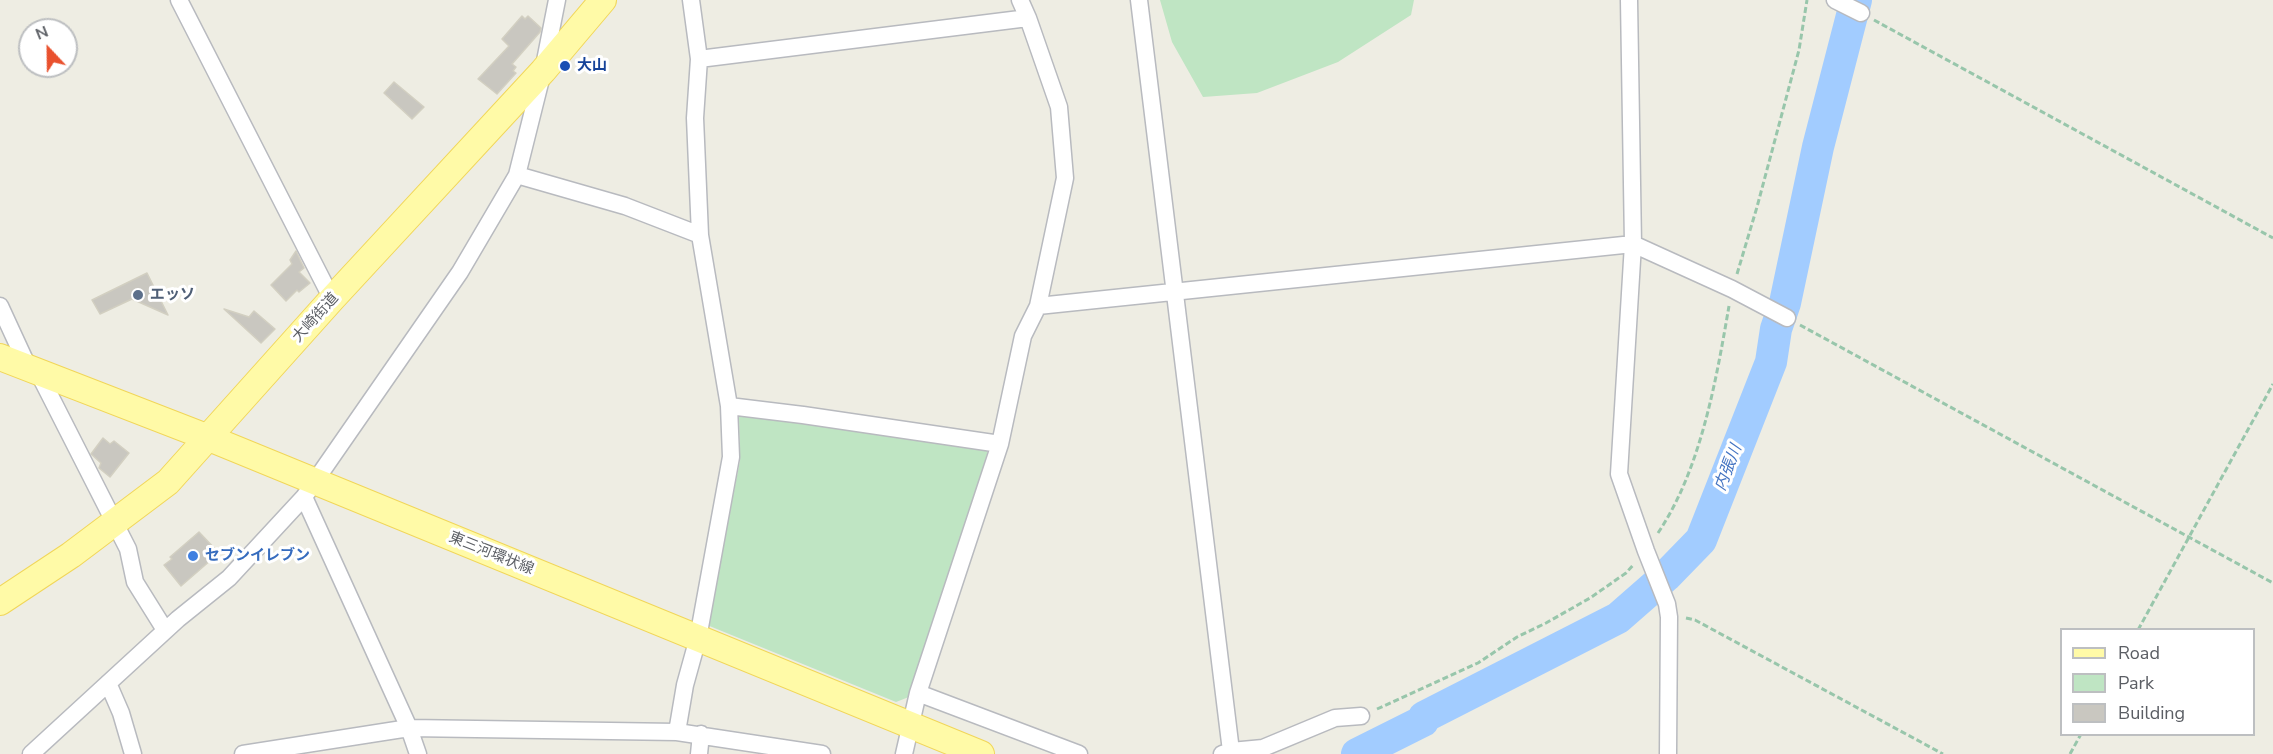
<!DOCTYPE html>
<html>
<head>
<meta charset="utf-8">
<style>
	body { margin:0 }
	#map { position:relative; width:2273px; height:754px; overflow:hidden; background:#eeede3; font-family:"Nunito Sans",sans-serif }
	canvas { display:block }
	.legend { position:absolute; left:2060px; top:628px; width:195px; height:108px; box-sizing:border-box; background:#fff; border:2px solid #bdbfc1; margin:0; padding:8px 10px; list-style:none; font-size:18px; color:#5b5e64 }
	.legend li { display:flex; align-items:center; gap:12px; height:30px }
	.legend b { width:30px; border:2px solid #bdbfc1 }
	.north { position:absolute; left:18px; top:18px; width:60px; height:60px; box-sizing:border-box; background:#fff; border:2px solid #bdbfc1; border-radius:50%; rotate:338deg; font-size:16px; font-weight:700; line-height:24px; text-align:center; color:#5b5e64 }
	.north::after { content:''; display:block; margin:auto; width:21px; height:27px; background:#e9512e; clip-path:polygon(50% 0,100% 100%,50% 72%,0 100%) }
</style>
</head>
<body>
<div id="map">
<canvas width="2273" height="754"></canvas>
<ul class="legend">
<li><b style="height:8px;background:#fffaa7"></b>Road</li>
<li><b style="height:16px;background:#bfe5c3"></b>Park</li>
<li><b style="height:16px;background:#c9c7c0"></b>Building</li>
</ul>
<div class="north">N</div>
</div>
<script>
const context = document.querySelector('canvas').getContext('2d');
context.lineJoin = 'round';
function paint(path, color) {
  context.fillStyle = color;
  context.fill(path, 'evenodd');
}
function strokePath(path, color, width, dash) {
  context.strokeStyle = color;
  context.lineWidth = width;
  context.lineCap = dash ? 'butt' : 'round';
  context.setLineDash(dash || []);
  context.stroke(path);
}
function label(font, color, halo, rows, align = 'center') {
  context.font = font + ' "Nunito Sans","Noto Sans JP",sans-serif';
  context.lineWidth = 6;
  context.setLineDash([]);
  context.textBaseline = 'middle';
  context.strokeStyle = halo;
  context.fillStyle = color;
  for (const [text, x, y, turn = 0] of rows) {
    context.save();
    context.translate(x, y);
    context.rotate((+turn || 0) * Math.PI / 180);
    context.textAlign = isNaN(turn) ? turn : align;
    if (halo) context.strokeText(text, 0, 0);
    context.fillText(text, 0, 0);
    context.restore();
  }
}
paint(new Path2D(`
	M 1160,0 L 1414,0 L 1411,15 L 1338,62 L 1257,93 L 1203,97 L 1172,42 Z
	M 739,416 L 853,429 L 988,451 L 914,695 L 896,702 L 707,625 L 740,461 Z`), '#bfe5c3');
strokePath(new Path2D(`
	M 1357,754 L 1423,721 L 1424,717 L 1618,618 L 1666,576 L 1701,540 L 1771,362 L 1776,329 L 1785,303 L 1818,147 L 1856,0`), '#a2ccff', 32);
const building = new Path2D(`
	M 522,16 L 525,19 L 528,16 L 541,28 L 540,32 L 512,64 L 516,67 L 513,71 L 516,73 L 497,94 L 478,79 L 509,46 L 502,39 Z
	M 394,82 L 424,107 L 412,119 L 384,93 Z
	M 296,251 L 304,268 L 299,272 L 310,283 L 299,292 L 297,290 L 286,301 L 271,285 L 292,264 L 290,260 Z
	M 147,273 L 168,315 L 132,299 L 100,314 L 92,300 Z
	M 224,309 L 249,317 L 254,311 L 275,329 L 261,343 Z
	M 103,438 L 110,444 L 114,441 L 129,453 L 110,477 L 99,468 L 101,463 L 91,454 Z
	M 199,532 L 219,553 L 181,586 L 164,565 L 172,559 L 170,557 Z`);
paint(building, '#c9c7c0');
strokePath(building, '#d2cfc1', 1.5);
const minor = new Path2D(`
	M 179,0 L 332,299
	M 691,0 L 699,59 L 695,118 L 700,235 L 729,406 L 731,457 L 698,638 L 685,685 L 677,732 L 822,754
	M 1139,0 L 1231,751
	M 1629,0 L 1633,244 L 1619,474 L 1646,551 L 1667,604 L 1669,617 L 1668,754
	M 1835,0 L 1861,13
	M 699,59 L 1028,18
	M 517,175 L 625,206 L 700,235
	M 0,306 L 29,369
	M 1038,306 L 1633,244 L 1732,289 L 1787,318
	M 38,372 L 128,549 L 135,582 L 165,630
	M 729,406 L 803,415 L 1000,444
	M 304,497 L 409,728 L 418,754
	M 108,683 L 121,713 L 133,754
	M 918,693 L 1000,444 L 1023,336 L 1038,306 L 1065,178 L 1059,107 L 1028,18 L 1020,0
	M 31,754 L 178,619 L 229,578 L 304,497 L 460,272 L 517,175 L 543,71 L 557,0
	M 243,754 L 409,728 L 677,732
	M 699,754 L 701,734
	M 904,754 L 918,693 L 1079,754
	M 1222,754 L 1231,751 L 1263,748 L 1335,718 L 1361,716`);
const primary = new Path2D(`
	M 0,357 L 209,438 L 981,754
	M 0,602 L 71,555 L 168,482 L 332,299 L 543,71 L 603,0`);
strokePath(minor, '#b8babf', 19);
strokePath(primary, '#f1d659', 28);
strokePath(new Path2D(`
	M 1874,20 L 2273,238
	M 1737,274 L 1757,207 L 1799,50 L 1807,0
	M 1800,325 L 2273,583
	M 1658,533 C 1701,469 1716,381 1729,306
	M 1686,618 L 1695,620 L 1943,754
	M 2138,630 L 2273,384
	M 1377,709 L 1478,663 L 1517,637 L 1546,623 L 1590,598 L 1626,573 L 1634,564
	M 2070,754 L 2081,734`), '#98c6ab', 3, [6, 3]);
strokePath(minor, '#fff', 16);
strokePath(primary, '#fffaa7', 26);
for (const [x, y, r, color] of [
	[565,66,6,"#1a4fb4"],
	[138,295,6,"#5c6f8a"],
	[193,556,6,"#3f7fe0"]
]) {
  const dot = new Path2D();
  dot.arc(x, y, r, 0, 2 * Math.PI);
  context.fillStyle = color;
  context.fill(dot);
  strokePath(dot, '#fff', 2);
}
label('bold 15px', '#164399', '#fff', [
	["大山",577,66]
], 'left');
label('bold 15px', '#4e5e75', '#fff', [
	["エッソ",150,295]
], 'left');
label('15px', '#5b5e64', '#fff', [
	["大崎街道",316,318,-48],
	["東三河環状線",491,554,22]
]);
label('bold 15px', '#366cbe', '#fff', [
	["セブンイレブン",205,556]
], 'left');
label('italic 16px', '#4474c2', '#fff', [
	["内張川",1729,468,-69]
]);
</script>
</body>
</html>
